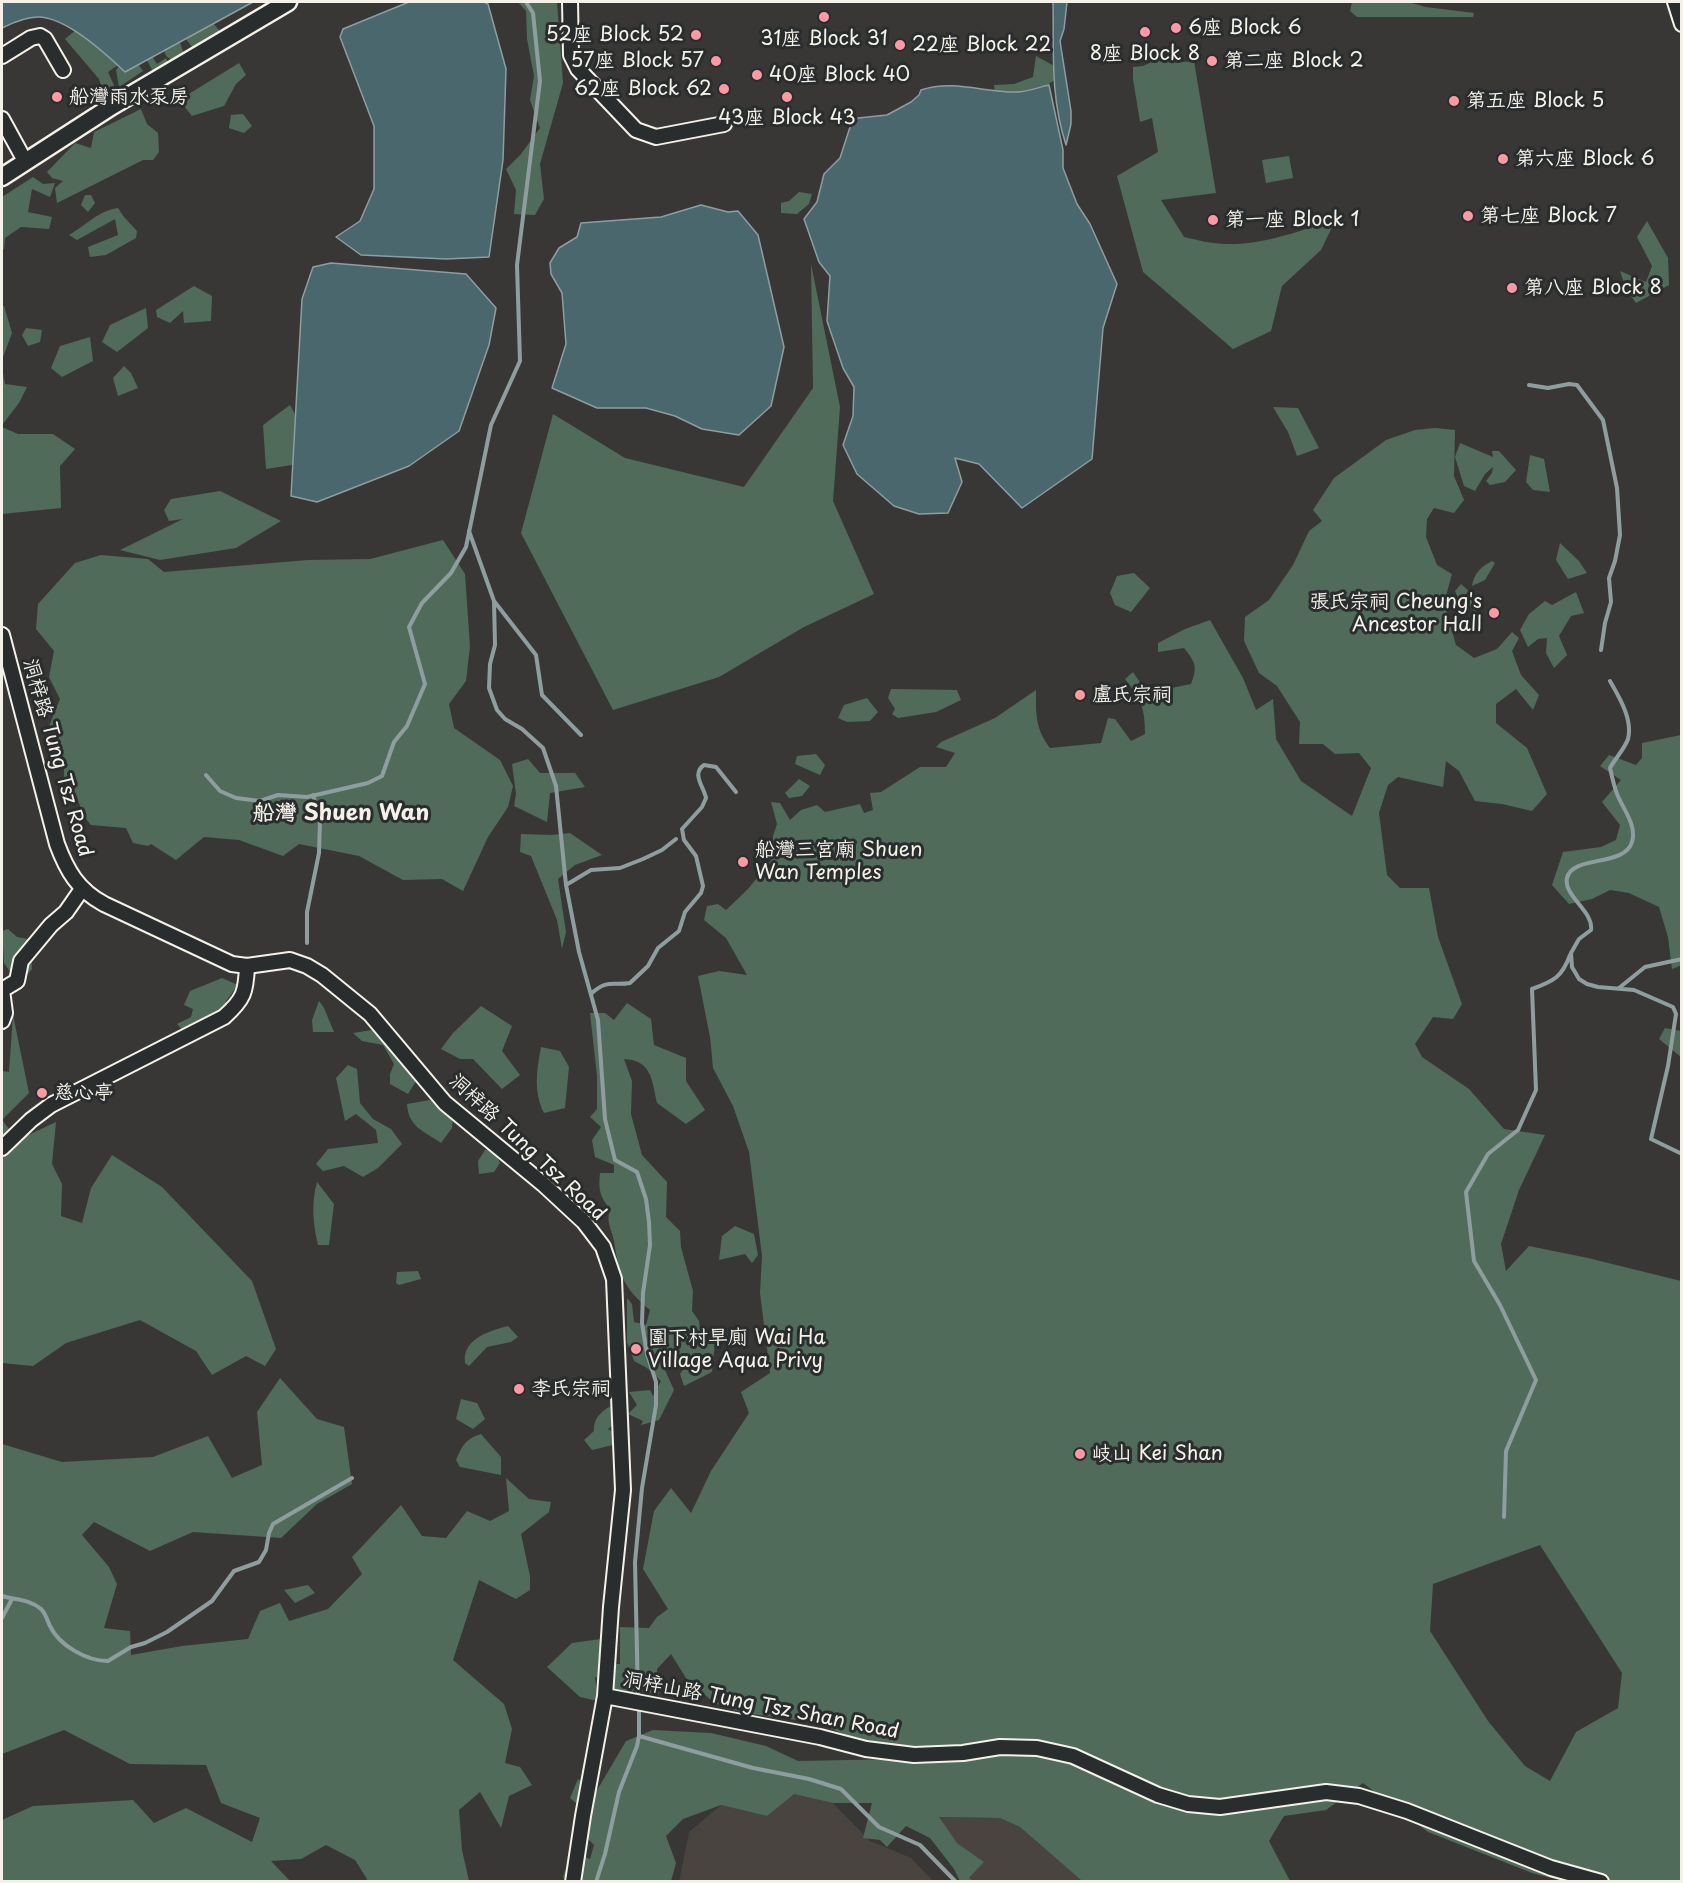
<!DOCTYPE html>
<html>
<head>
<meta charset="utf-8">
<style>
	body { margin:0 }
	#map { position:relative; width:1683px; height:1883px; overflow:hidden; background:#383736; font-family:"Playpen Sans",sans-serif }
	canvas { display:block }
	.frame { position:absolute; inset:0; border:3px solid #f4f1e8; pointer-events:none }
</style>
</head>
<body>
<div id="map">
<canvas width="1683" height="1883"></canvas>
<div class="frame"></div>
</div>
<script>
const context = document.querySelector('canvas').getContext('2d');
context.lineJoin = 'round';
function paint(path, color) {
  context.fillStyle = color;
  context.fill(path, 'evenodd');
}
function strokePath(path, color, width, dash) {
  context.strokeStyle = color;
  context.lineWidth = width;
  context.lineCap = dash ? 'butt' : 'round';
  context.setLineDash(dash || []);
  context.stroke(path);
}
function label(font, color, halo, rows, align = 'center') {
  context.font = font + ' "Playpen Sans","LXGW WenKai TC",sans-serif';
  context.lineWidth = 6;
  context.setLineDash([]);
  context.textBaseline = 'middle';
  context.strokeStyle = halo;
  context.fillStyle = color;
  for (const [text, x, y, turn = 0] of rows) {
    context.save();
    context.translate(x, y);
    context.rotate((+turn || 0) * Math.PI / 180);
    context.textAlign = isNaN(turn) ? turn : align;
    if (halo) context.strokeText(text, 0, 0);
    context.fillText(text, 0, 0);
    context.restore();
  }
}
paint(new Path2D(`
	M 793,1793 L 833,1803 L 870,1841 L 911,1858 L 933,1881 L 679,1882 L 689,1832 L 721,1805 L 767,1816 Z
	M 938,1817 L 1000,1818 L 1020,1827 L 1082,1881 L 973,1881 L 969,1878 L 984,1862 L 957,1843 Z`), '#494440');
paint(new Path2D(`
	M 518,2 L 557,2 L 563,83 L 540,164 L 544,199 L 535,215 L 514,214 L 516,190 L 506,169 L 521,154 L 540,128 L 530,100 L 534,76 L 527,39 L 526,11 Z
	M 1352,2 L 1408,2 L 1426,7 L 1474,13 L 1473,17 L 1357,17 L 1350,11 Z
	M 203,11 L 223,35 L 195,51 L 186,39 L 190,20 Z
	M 76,30 L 114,55 L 118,65 L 108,72 L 117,92 L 103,92 L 99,79 L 65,39 Z
	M 179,39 L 185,58 L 177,64 L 166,56 L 162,45 Z
	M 151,55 L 157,64 L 166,58 L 169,65 L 150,75 L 152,70 L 146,58 Z
	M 1036,56 L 1060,69 L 1057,78 L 1031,97 L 995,96 L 994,85 L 1014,84 L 1033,77 Z
	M 1165,56 L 1170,63 L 1194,61 L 1216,193 L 1161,200 L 1184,237 C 1197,240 1212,244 1226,244 C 1264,245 1300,231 1336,219 L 1321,250 L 1282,286 L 1271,331 L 1233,349 L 1143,272 L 1117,176 L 1158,152 L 1152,118 L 1140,122 L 1133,79 L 1133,67 L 1143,66 Z
	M 134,58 L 143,71 L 119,87 L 116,70 L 122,62 Z
	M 239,63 L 246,75 L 236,84 L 224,106 L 192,116 L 179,100 Z
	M 141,109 L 147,124 L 158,133 L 159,152 L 153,160 L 143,160 L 57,203 L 55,188 L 63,181 L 52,178 L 47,172 L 75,143 L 91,148 L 94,132 Z
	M 243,114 L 252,126 L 244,133 L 229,128 L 231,115 Z
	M 1289,156 L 1293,178 L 1266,183 L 1262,160 Z
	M 33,177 L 43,184 L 55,183 L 50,197 L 32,189 L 28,212 L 52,217 L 49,229 L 21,227 L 5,238 L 4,249 L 2,250 L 2,197 Z
	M 799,192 L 812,194 L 809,204 L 797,214 L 781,213 L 781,203 L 789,201 Z
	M 85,195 L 91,195 L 95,203 L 88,212 L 81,205 Z
	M 118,208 L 124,217 L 137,231 L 136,238 L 106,255 L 90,257 L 88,247 L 118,235 L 115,219 L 77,240 L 69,235 C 88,224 96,212 118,208 Z
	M 1647,221 L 1668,258 L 1669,285 L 1636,303 L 1626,289 L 1620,271 L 1646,282 L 1652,266 L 1637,237 Z
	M 811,264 L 840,407 L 833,501 L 874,594 L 804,627 L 719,677 L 613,710 L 521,533 L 553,414 L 625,458 L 744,487 L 813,388 Z
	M 194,286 L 212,296 L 211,321 L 184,323 L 183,311 L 170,323 L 157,317 L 156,310 Z
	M 2,306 L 4,306 L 12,333 L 2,360 Z
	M 146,308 L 148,328 L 117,352 L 102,342 L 110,325 Z
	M 26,328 L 42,330 L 40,342 L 28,346 L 22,335 Z
	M 90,337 L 93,361 L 62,377 L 51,368 L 60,346 Z
	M 124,366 L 131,373 L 138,388 L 118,396 L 113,378 Z
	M 2,368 L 5,384 L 27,387 L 19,403 L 2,425 Z
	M 290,405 L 305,433 L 305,463 L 266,469 L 263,425 Z
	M 1273,407 L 1298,408 L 1319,448 L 1297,456 L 1288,432 Z
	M 2,427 L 18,434 L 53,434 L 75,449 L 60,466 L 61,508 L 2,514 Z
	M 1435,428 L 1455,430 L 1454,476 L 1464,500 L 1454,513 L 1434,508 L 1427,519 L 1426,537 L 1437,565 L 1452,574 L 1444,603 L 1456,645 L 1474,658 L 1497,649 L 1512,632 L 1519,638 L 1512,651 L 1521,675 L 1539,695 L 1533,710 L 1516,689 L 1496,704 L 1496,723 L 1527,748 L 1547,794 L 1532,811 L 1502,804 L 1475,801 L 1459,771 L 1446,761 L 1443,787 L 1398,777 L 1388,785 L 1379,813 L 1387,875 L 1400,888 L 1429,888 L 1438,937 L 1462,1004 L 1453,1019 L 1433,1017 L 1415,1044 L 1422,1057 L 1469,1089 L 1504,1129 L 1545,1135 L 1519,1190 L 1501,1244 L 1506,1271 L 1529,1246 L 1588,1258 L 1681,1281 L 1681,1881 L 1563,1881 L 1532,1873 L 1428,1832 L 1363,1783 L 1326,1810 L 1284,1816 L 1269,1841 L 1290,1881 L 1082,1881 L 1020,1827 L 1000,1818 L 939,1817 L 957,1843 L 984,1862 L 969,1878 L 973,1881 L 960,1881 L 954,1869 L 930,1838 L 906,1826 L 887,1847 L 880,1840 L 863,1838 L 872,1803 L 833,1803 L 794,1794 L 767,1816 L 721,1805 L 683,1819 L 666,1836 L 676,1863 L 671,1881 L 570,1881 L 563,1877 L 572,1852 L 590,1859 L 594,1845 L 575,1826 L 590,1815 L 570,1798 L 578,1779 L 596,1792 L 626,1741 L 653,1730 L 711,1733 L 766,1746 L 798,1761 L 898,1759 L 819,1723 L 744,1713 L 714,1703 L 686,1678 L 671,1654 L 657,1669 L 659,1694 L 633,1690 L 629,1707 L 618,1707 L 611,1682 L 595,1677 L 598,1701 L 580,1697 L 547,1667 L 572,1643 L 601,1639 L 598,1664 L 620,1664 L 620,1627 L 649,1628 L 657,1617 L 668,1609 L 643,1569 L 654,1511 L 671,1488 L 691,1513 L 711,1471 L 749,1413 L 741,1392 L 770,1373 L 760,1293 L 762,1256 L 749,1152 L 733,1106 L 713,1068 L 710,1037 L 698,976 L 719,971 L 747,975 L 726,938 L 704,920 L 707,906 L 718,904 L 726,910 L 748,889 L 773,858 L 773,836 L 777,824 L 771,802 L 780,803 L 790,820 L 801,810 L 817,805 L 825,812 L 860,804 L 864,813 L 873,810 L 870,793 L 881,792 L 920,767 L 946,767 L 955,753 L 936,747 L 941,742 L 995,718 L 1036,690 C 1036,714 1035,728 1050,748 L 1101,743 L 1108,718 L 1115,719 L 1131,741 L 1145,734 C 1145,708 1141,699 1125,679 L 1133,672 L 1147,693 L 1191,684 C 1198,666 1195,662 1184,648 L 1158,652 L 1158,643 L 1185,629 L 1210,620 L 1243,678 L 1256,710 L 1273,699 L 1276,739 L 1301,781 L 1352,816 L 1371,768 L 1359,753 L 1335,754 L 1323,744 L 1299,744 L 1300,722 L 1277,686 L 1259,673 L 1244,641 L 1245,617 L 1269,600 L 1293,565 L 1309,531 L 1322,521 L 1313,510 L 1334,478 L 1386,440 L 1415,430 ZM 1540,1545 L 1622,1673 L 1618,1708 L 1576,1732 L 1550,1781 L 1525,1766 L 1488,1721 L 1430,1631 L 1433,1584 Z
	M 1460,443 L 1493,457 L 1492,451 L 1499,451 L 1516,470 L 1505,482 L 1490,485 L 1486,481 L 1492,473 L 1493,467 L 1485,474 L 1475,491 L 1464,486 L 1455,457 Z
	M 1530,455 L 1544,459 L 1550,492 L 1533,490 L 1526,482 Z
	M 220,491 L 281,521 L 236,548 L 160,560 L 120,550 L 183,519 L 169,521 L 164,510 L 171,499 Z
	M 443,540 L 465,574 L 470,646 L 466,681 L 449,704 L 454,728 L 500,760 L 513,786 L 508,807 L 488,837 L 463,891 L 442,879 L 403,880 L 359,856 L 299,844 L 283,856 L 239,840 L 204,837 L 176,860 L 151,844 L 148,846 L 133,843 L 126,828 L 91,825 L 83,815 L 76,794 L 64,783 L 64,762 L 47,731 L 60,699 L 49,677 L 54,651 L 36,629 L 38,604 L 75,563 L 101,555 L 148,559 L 164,572 L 308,560 L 370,559 Z
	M 1560,543 L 1579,561 L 1587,573 L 1568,579 L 1556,560 Z
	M 1492,561 L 1495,563 L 1485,580 L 1472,586 C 1474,573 1481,567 1492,561 Z
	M 1134,573 L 1150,588 L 1131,612 L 1115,605 L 1110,593 L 1117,576 Z
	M 1461,584 L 1469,591 L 1464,596 L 1462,607 L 1454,608 L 1458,598 L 1455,591 Z
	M 1576,592 L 1584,613 L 1571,616 L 1559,636 L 1567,655 L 1554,668 L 1546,653 L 1547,638 L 1538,639 L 1528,647 L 1520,630 L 1529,614 L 1545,601 L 1552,605 Z
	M 1472,593 L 1480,596 L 1482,606 L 1475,612 L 1468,604 Z
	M 891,689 L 957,690 L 961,700 L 936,712 L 898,718 L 892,714 L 895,709 L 888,698 Z
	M 867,698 L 878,712 L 870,721 L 847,722 L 838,718 L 844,705 Z
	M 1681,735 L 1682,965 L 1672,969 L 1668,937 L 1659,907 L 1629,893 L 1610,890 L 1592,899 L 1569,904 L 1552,885 L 1563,852 L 1601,847 L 1616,840 L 1620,825 L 1602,802 L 1621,780 L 1600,766 L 1609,755 L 1636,765 L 1642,758 L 1642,743 Z
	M 816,754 L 825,765 L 820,775 L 795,764 L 797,756 Z
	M 528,759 L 540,773 L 575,773 L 585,787 L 550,793 L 547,822 L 514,806 L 516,794 L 512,764 Z
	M 799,779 L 810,786 L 802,796 L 789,798 L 785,793 Z
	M 570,833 L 602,855 L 575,865 L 558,879 L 566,932 L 562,949 L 557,920 L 531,856 L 520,852 L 521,834 L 551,835 Z
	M 8,929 L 17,937 L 34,940 L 31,953 L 32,969 L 25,977 L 13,976 L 4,963 L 2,931 Z
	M 222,978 L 238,985 L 226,1001 L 230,1015 L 191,1039 L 177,1024 L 191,1017 L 193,1009 L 184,1005 L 190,991 Z
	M 319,1001 L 324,1008 L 334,1032 L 313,1032 L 312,1020 Z
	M 627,1003 L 651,1019 L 654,1045 L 686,1058 L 686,1081 L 705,1110 L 686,1124 L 657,1103 C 652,1081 652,1060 624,1059 L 632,1081 L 631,1114 L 642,1155 L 667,1182 L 666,1217 L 680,1231 L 681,1247 L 693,1291 L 692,1311 L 699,1321 L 702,1346 L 715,1342 L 712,1372 L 684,1386 L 680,1374 L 690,1360 L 665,1360 L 665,1370 L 674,1390 L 659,1420 L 641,1425 L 643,1421 L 628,1414 L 637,1405 L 629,1392 L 650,1390 L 653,1396 L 661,1381 L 647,1368 L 634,1361 L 627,1342 L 627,1298 L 632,1304 L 634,1322 L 646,1325 L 650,1310 C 623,1288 619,1274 614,1241 C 611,1227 606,1223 610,1209 C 600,1197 598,1189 600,1173 L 614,1173 L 614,1165 L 595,1157 L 592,1140 L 601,1127 L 590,1117 L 597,1109 L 597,1076 L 590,1013 L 605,1013 L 614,1020 Z
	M 481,1006 L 512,1026 L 502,1051 L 520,1075 L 502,1089 L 473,1059 L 460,1059 L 441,1049 L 453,1033 Z
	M 13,1015 L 29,1093 L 2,1120 L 18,1140 L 56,1122 L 52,1164 L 62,1184 L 61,1216 L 82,1223 L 91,1188 L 112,1155 L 162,1187 L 252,1281 L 276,1349 L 265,1366 L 246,1356 L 212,1375 L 196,1351 L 140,1320 L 66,1343 L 33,1366 L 2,1363 L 2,1071 L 9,1072 Z
	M 1665,1028 L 1681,1031 L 1681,1057 L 1659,1039 Z
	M 372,1030 L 390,1043 L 418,1078 L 408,1094 L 390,1084 L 390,1074 L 394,1064 L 383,1045 L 362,1041 L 353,1033 Z
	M 541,1047 L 560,1051 L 569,1067 L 565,1108 L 544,1113 C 533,1091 537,1070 541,1047 Z
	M 348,1065 L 357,1069 L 360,1103 L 373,1119 L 391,1129 L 402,1144 L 378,1168 L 363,1177 L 344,1166 L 323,1171 L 316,1164 L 328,1149 L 378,1143 L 376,1130 L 356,1114 L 345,1121 L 336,1078 Z
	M 430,1100 L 453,1116 L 452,1128 L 441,1143 C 424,1131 408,1127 407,1104 Z
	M 485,1150 L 494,1150 L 500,1163 L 494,1172 L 479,1174 L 478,1161 Z
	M 317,1182 L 334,1204 L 329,1245 L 318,1245 C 313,1223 311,1204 317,1182 Z
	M 735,1226 L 754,1234 L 758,1255 L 752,1263 L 745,1254 L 719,1260 L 722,1236 Z
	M 418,1271 L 421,1279 L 399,1285 L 396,1283 L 397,1272 Z
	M 508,1326 L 518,1337 L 511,1342 L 487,1347 L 469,1366 L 465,1363 C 462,1339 489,1331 508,1326 Z
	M 280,1378 L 317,1419 L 344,1427 L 352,1484 L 317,1504 L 281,1538 L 193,1532 L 150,1551 L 94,1522 L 82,1535 L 109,1567 L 117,1584 L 104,1628 L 130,1631 L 131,1655 L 182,1646 L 248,1639 L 260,1611 L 280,1603 L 289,1621 L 328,1609 L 362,1574 L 352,1557 L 401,1505 L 422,1536 L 446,1538 L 467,1511 L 490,1521 L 509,1511 L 506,1478 L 529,1499 L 551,1502 L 549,1512 L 521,1534 L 530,1576 L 530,1590 L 516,1599 L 479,1580 L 453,1660 L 504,1704 L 512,1729 L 505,1763 L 520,1767 L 532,1785 L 509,1796 L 501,1828 L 480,1792 L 459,1810 L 462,1850 L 469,1881 L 366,1881 L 367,1879 L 355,1860 L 326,1845 L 301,1859 L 271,1861 L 290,1881 L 2,1881 L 2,1820 L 33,1806 L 133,1800 L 154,1823 L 186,1808 L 252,1842 L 260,1818 L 221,1803 L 206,1765 L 130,1764 L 64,1730 L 2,1754 L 2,1444 L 62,1462 L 153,1457 L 208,1436 L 232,1478 L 262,1465 L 257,1412 Z
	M 461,1399 L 477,1403 L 485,1419 L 473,1429 L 456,1419 Z
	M 615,1404 L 618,1421 L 608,1429 L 619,1436 L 617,1444 L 592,1450 L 584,1440 L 594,1431 C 593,1417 604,1409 615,1404 Z
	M 481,1434 L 501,1457 L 501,1475 L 460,1467 L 456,1460 C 462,1446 465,1439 481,1434 Z
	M 308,1585 L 315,1593 L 295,1603 L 284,1590 Z`), '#506b5a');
const water = new Path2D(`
	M 2,2 L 253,2 L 125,72 C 105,53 66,17 38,17 C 26,17 12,23 2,28 Z
	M 409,2 L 484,2 L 488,4 L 506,69 L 503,160 L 489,257 L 446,259 L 361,255 L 336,237 L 360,221 L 374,189 L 374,126 L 340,37 L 343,29 Z
	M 1053,2 L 1067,2 L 1064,29 L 1060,41 L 1071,111 L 1071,124 L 1066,145 C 1050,96 1054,52 1053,2 Z
	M 1049,85 L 1063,150 L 1063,168 L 1077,204 L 1090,224 L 1117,284 L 1103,328 L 1092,459 L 1022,508 L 979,464 L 955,458 L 962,482 L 948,513 L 919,514 L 894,506 L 857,474 L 843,445 L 853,416 L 854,387 L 843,368 L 827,321 L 830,276 L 819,262 L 804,219 L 817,202 L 824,174 L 840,158 L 851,124 L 858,118 L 887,115 L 911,102 L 919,95 L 921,90 C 954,79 985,93 1017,92 C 1028,92 1039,87 1049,85 Z
	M 701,205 L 728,212 L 738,211 L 758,235 L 784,347 L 771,406 L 739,435 L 702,429 L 675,416 L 646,408 L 597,408 L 552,388 L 566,344 L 562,293 L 551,274 L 550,263 L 559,248 L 577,237 L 581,223 L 661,217 Z
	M 331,263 L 466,274 L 496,308 L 489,345 L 459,431 L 409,466 L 317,502 L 291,496 L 302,299 L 313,267 Z`);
paint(water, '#4a676e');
strokePath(water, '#8e9e9f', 1.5);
strokePath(new Path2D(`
	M 1529,385 L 1548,388 L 1569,384 L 1577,385 L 1603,420 L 1617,488 L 1620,535 L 1615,561 L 1609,578 L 1611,602 L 1605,623 L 1601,650
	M 469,531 L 494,601 L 536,655 L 542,695 L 581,735
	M 494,601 L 495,645 L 490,664 L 489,688 L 497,710 L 505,719 L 522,729 L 543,748 L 556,786 L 566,885 L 579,952 L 598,1020 L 605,1119 L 615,1160 L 637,1172 L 646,1199 L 649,1222 L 650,1245 L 643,1293 L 642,1323 L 647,1354 L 656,1382 L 656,1405 L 642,1488 L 635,1562 L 638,1699
	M 1610,681 C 1619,697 1633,719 1628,739 C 1625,748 1615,759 1610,768 C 1612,777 1614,786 1617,794 C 1623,809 1637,825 1632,842 C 1625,867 1572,855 1567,878 C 1563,896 1594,911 1591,930 L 1579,939 L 1571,953 L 1572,967 L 1579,979 L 1587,984 L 1598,987 L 1634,990 L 1673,1007 L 1676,1014 L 1668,1066 L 1651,1139 L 1682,1154
	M 206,775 L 220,791 L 236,798 L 260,801 L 278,795 L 307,797 L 368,783 L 382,776 L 394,742 L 407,726 L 425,684 L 409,627 L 422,603 L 451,573 L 466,547 L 491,425 L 520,361 L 517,265 L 540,81 L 533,13 L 526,2
	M 566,885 L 591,870 L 620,868 L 643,859 L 662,850 L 676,839
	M 307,943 L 307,912 L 319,853 L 320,821 L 313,795
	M 1619,988 L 1645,967 L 1682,959
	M 592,993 C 607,979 613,986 630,983 L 648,966 L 658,948 L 679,931 L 685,912 L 701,893 L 703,886 L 696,856 L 684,840 L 682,829 L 702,807 L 706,798 C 704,787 691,774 704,765 L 716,767 L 736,792
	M 1504,1517 L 1506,1451 L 1536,1380 L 1500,1305 L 1474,1261 L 1466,1192 L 1488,1154 L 1518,1130 L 1536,1090 L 1532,989 C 1554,981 1562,977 1570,955
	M 2,1596 C 16,1600 29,1599 41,1609 C 46,1614 47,1620 50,1626 C 59,1645 86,1661 108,1661 L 131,1647 L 145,1643 L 167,1632 L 212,1601 L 234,1571 L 259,1562 L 266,1550 L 269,1533 L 273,1524 L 352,1478
	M 2,1618 L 12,1599
	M 639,1736 L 753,1768 L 809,1779 L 841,1789 L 879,1827 L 920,1845 L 956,1882
	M 596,1882 L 605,1854 L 619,1792 L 637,1746 L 639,1736 L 639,1706`), '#8e9e9f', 4);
const minor = new Path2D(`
	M 570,2 L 571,55 L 578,69 L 636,130 L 656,137 L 724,124
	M 1675,2 L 1682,24
	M 2,56 L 31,38 L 40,36 L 45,39 L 63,70
	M 2,119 L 25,161
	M 2,635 L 57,844 C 67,871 78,890 104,904 L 232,964 L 247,966 L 290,960 L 307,966 L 322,975 L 370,1014 L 445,1103 L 543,1184 L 584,1222 L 603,1247 L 614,1279 L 623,1490 L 611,1607 L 605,1696 L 583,1816 L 573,1882
	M 2,1021 L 5,1013 L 2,990 L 17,981 L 21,961 L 51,925 L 66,912 L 82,889
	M 2,1148 L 31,1120 L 51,1105 L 224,1017 C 244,999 246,992 247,966
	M 605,1696 L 820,1737 L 866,1749 L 914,1755 L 963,1753 L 1000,1747 L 1037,1748 L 1073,1756 L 1158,1795 L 1188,1804 L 1220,1807 L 1326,1792 L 1359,1796 L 1407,1811 L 1551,1868 L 1601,1882`);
const major = new Path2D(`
	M 2,177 L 112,106 L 288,2`);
strokePath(minor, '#f4f1e8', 18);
strokePath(major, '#f4f1e8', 21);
strokePath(minor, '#2a2d2e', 14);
strokePath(major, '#2a2d2e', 16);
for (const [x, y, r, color] of [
	[824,17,6,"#ff9aa2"],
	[1176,28,6,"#ff9aa2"],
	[1145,32,6,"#ff9aa2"],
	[696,35,6,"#ff9aa2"],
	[900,45,6,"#ff9aa2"],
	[716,61,6,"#ff9aa2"],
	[1212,61,6,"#ff9aa2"],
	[757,75,6,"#ff9aa2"],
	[724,89,6,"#ff9aa2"],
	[57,97,6,"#ff9aa2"],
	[787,97,6,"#ff9aa2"],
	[1454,101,6,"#ff9aa2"],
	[1503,159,6,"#ff9aa2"],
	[1468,216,6,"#ff9aa2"],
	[1213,220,6,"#ff9aa2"],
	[1512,288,6,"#ff9aa2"],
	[1494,613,6,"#ff9aa2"],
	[1080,695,6,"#ff9aa2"],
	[743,862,6,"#ff9aa2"],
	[42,1093,6,"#ff9aa2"],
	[636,1349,6,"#ff9aa2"],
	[519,1389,6,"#ff9aa2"],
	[1080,1454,6,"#ff9aa2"]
]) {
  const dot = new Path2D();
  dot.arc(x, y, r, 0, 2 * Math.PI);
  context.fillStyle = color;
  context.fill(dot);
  strokePath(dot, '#2a2d2e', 2);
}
label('20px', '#f4f1e8', '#2a2d2e', [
	["6座 Block 6",1188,28],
	["52座 Block 52",684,35,"right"],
	["31座 Block 31",824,39,"center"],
	["22座 Block 22",912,45],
	["8座 Block 8",1145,54,"center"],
	["57座 Block 57",704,61,"right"],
	["第二座 Block 2",1224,61],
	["40座 Block 40",769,75],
	["62座 Block 62",712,89,"right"],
	["船灣雨水泵房",69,97],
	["第五座 Block 5",1466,101],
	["43座 Block 43",787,118,"center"],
	["第六座 Block 6",1515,159],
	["第七座 Block 7",1480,216],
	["第一座 Block 1",1225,220],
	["第八座 Block 8",1524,288],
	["張氏宗祠 Cheung's",1482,602,"right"],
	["Ancestor Hall",1482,625,"right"],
	["盧氏宗祠",1092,695],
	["船灣三宮廟 Shuen",755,850],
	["Wan Temples",755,873],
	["慈心亭",54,1093],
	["圍下村旱廁 Wai Ha",648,1338],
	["Village Aqua Privy",648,1361],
	["李氏宗祠",531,1389],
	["岐山 Kei Shan",1092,1454]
], 'left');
label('20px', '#f4f1e8', '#2a2d2e', [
	["洞梓路 Tung Tsz Road",57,758,74],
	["洞梓路 Tung Tsz Road",527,1148,43],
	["洞梓山路 Tung Tsz Shan Road",761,1706,11]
]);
label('bold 22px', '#f4f1e8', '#2a2d2e', [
	["船灣 Shuen Wan",341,814]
]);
</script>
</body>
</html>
